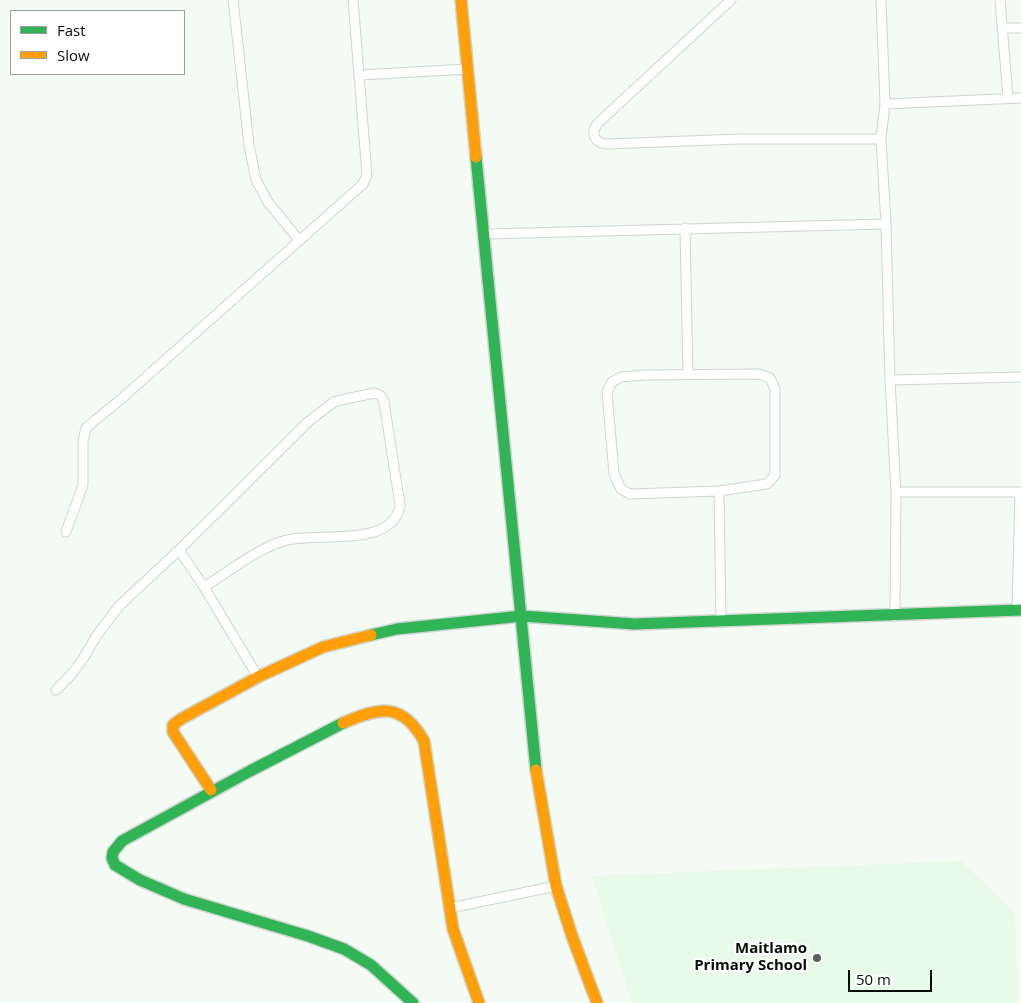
<!DOCTYPE html>
<html>
<head>
<meta charset="utf-8">
<style>
	body { margin:0 }
	#map { position:relative; width:1021px; height:1003px; overflow:hidden; background:#f4fbf4; font-family:"Open Sans",sans-serif }
	canvas { display:block }
	.legend { position:absolute; left:10px; top:10px; width:175px; height:65px; box-sizing:border-box; background:#fff; border:1px solid #9c9f9c; margin:0; padding:6px 9px; list-style:none; font-size:15px; color:#070e07 }
	.legend li { display:flex; align-items:center; gap:10px; height:25px }
	.legend b { width:25px; border:1px solid #9c9f9c }
	.scale { position:absolute; left:848px; top:970px; width:84px; height:22px; box-sizing:border-box; border:2px solid #070e07; border-top:0; padding-left:6px; font-size:15px; line-height:18px; white-space:nowrap; color:#070e07; -webkit-text-stroke:4px #fff; paint-order:stroke }
</style>
</head>
<body>
<div id="map">
<canvas width="1021" height="1003"></canvas>
<ul class="legend">
<li><b style="height:6px;background:#30b455"></b>Fast</li>
<li><b style="height:6px;background:#ff9f0a"></b>Slow</li>
</ul>
<div class="scale">50 m</div>
</div>
<script>
const context = document.querySelector('canvas').getContext('2d');
context.lineJoin = 'round';
function paint(path, color) {
  context.fillStyle = color;
  context.fill(path, 'evenodd');
}
function strokePath(path, color, width, dash) {
  context.strokeStyle = color;
  context.lineWidth = width;
  context.lineCap = dash ? 'butt' : 'round';
  context.setLineDash(dash || []);
  context.stroke(path);
}
function label(font, color, halo, rows, align = 'center') {
  context.font = font + ' "Open Sans",sans-serif';
  context.lineWidth = 4.5;
  context.setLineDash([]);
  context.textBaseline = 'middle';
  context.strokeStyle = halo;
  context.fillStyle = color;
  for (const [text, x, y, turn = 0] of rows) {
    context.save();
    context.translate(x, y);
    context.rotate((+turn || 0) * Math.PI / 180);
    context.textAlign = isNaN(turn) ? turn : align;
    if (halo) context.strokeText(text, 0, 0);
    context.fillText(text, 0, 0);
    context.restore();
  }
}
paint(new Path2D(`
	M 961,861 L 1015,913 L 1018,1003 L 632,1003 L 592,876 Z`), '#e8fae8');
const street = new Path2D(`
	M 233,0 L 249,145 L 256,180 L 268,202 L 299,240
	M 731,0 L 598,123 C 590,133 594,143 607,144 L 740,139 L 881,139
	M 881,0 L 885,104 L 881,139 L 886,224 L 890,380 L 896,492 L 1021,492
	M 1000,0 L 1008,98
	M 1003,28 L 1021,28
	M 360,75 L 468,69
	M 885,104 L 1021,98
	M 685,228 L 688,375
	M 485,234 L 886,224
	M 890,380 L 1021,377
	M 719,491 L 767,484 L 775,475 L 775,389 L 770,378 L 759,374 L 644,375 L 621,377 L 612,382 L 607,392 L 614,474 L 621,489 L 630,494 L 719,491 L 721,622
	M 66,532 L 83,485 L 83,441 L 86,428 L 120,400 L 363,184 L 367,175 L 353,0
	M 179,550 L 204,587 L 258,677
	M 1017,610 L 1020,492
	M 895,616 L 896,492
	M 56,690 L 70,676 L 83,659 L 97,635 L 119,606 L 179,550 L 309,421 L 334,402 L 345,399 L 375,393 L 381,396 L 384,402 L 400,505 C 393,551 311,530 280,542 C 253,552 228,572 204,587
	M 450,908 L 556,886`);
const fast = new Path2D(`
	M 476,157 L 536,770
	M 371,635 L 397,629 L 522,616 L 634,624 L 1021,610
	M 343,723 L 250,771 L 122,841 L 113,852 L 112,858 L 115,865 L 140,880 L 184,899 L 308,936 L 344,949 L 371,965 L 413,1003`);
const slow = new Path2D(`
	M 461,0 L 476,157
	M 343,723 C 380,707 402,702 424,741 L 453,929 L 479,1003
	M 536,770 L 556,886 L 572,936 L 597,1003
	M 211,790 L 173,732 L 173,725 L 181,719 L 258,677 L 323,647 L 371,635`);
strokePath(street, '#cfd6cf', 11);
strokePath(fast, '#cfd6cf', 14);
strokePath(slow, '#cfd6cf', 14);
strokePath(street, '#fdfefd', 9);
strokePath(fast, '#30b455', 11);
strokePath(slow, '#ff9f0a', 11);
for (const [x, y, r, color] of [
	[817,958,5,"#5a615a"]
]) {
  const dot = new Path2D();
  dot.arc(x, y, r, 0, 2 * Math.PI);
  context.fillStyle = color;
  context.fill(dot);
  strokePath(dot, '#fff', 2);
}
label('bold 15px', '#070e07', '#fff', [
	["Maitlamo",807,949],
	["Primary School",807,966]
], 'right');
</script>
</body>
</html>
